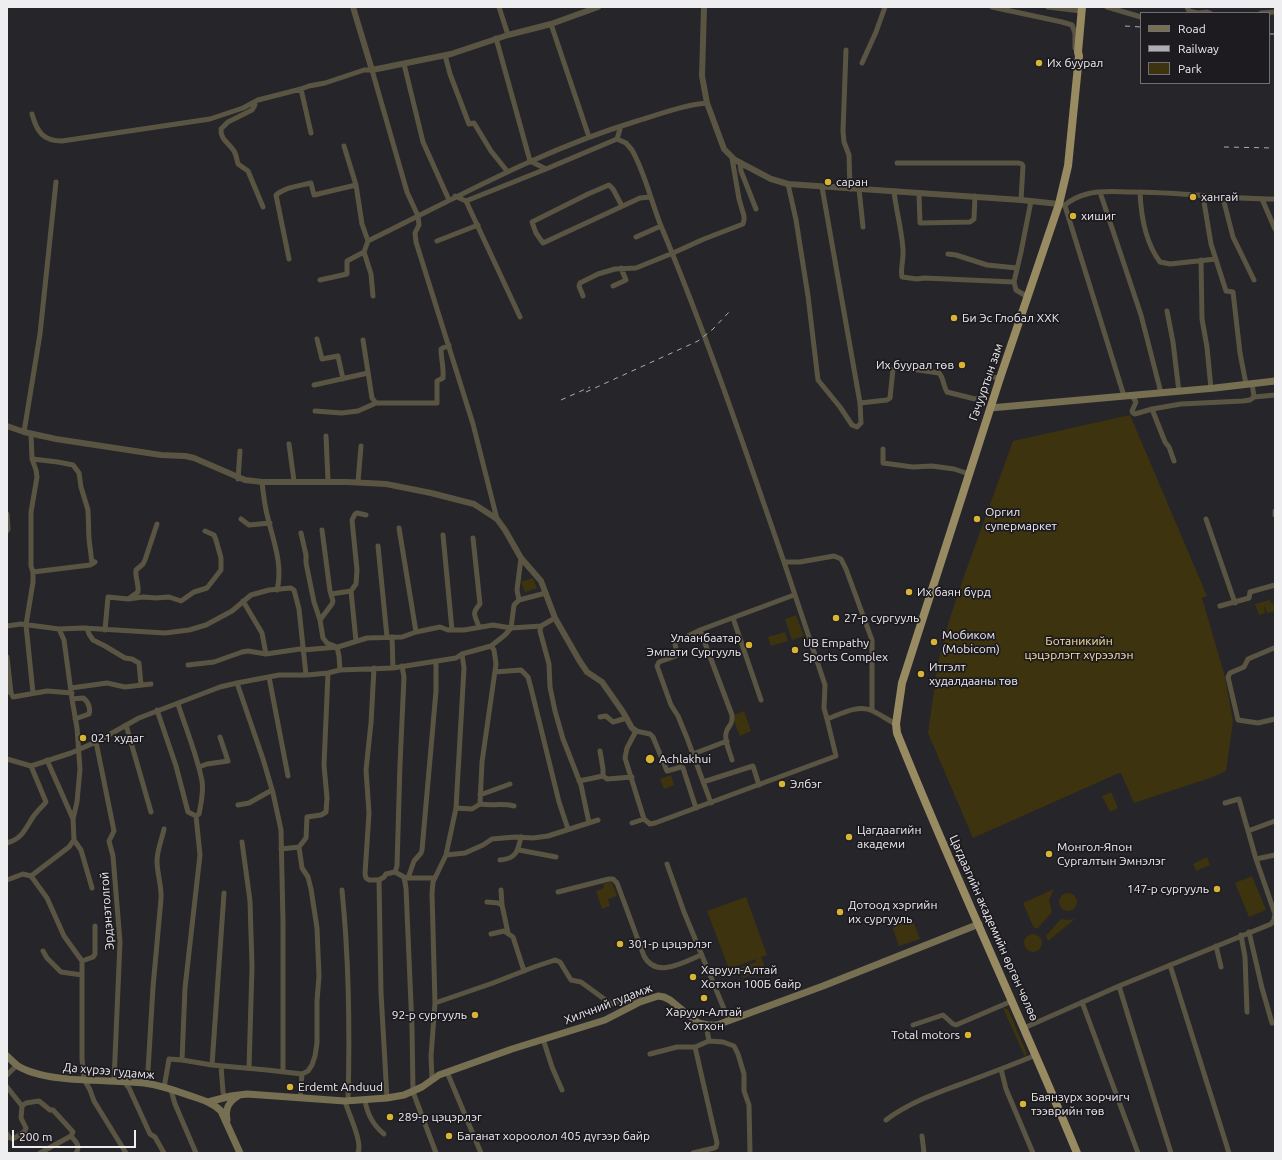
<!DOCTYPE html>
<html>
<head>
<meta charset="utf-8">
<style>
	body { margin:0 }
	#map { position:relative; width:1282px; height:1160px; overflow:hidden; background:#26252a; font-family:Ubuntu,sans-serif }
	canvas { display:block }
	.frame { position:absolute; inset:0; border:8px solid #eeedf0; pointer-events:none }
	.legend { position:absolute; left:1140px; top:12px; width:130px; height:72px; box-sizing:border-box; background:#1d1b20; border:1px solid #716f73; margin:0; padding:5px 7px; list-style:none; font-size:12px; color:#eeedf0 }
	.legend li { display:flex; align-items:center; gap:8px; height:20px }
	.legend b { width:20px; border:1px solid #716f73 }
	.scale { position:absolute; left:12px; top:1130px; width:124px; height:18px; box-sizing:border-box; border:2px solid #eeedf0; border-top:0; padding-left:5px; font-size:12px; line-height:14px; white-space:nowrap; color:#eeedf0; -webkit-text-stroke:3px #1d1b20; paint-order:stroke }
</style>
</head>
<body>
<div id="map">
<canvas width="1282" height="1160"></canvas>
<div class="frame"></div>
<ul class="legend">
<li><b style="height:5px;background:#776f52"></b>Road</li>
<li><b style="height:5px;background:#aeadb1"></b>Railway</li>
<li><b style="height:11px;background:#3d330f"></b>Park</li>
</ul>
<div class="scale">200 m</div>
</div>
<script>
const context = document.querySelector('canvas').getContext('2d');
context.lineJoin = 'round';
function paint(path, color) {
  context.fillStyle = color;
  context.fill(path, 'evenodd');
}
function strokePath(path, color, width, dash) {
  context.strokeStyle = color;
  context.lineWidth = width;
  context.lineCap = dash ? 'butt' : 'round';
  context.setLineDash(dash || []);
  context.stroke(path);
}
function label(font, color, halo, rows, align = 'center') {
  context.font = font + ' Ubuntu,sans-serif';
  context.lineWidth = 3.5;
  context.setLineDash([]);
  context.textBaseline = 'middle';
  context.strokeStyle = halo;
  context.fillStyle = color;
  for (const [text, x, y, turn = 0] of rows) {
    context.save();
    context.translate(x, y);
    context.rotate((+turn || 0) * Math.PI / 180);
    context.textAlign = isNaN(turn) ? turn : align;
    if (halo) context.strokeText(text, 0, 0);
    context.fillText(text, 0, 0);
    context.restore();
  }
}
paint(new Path2D(`
	M 1130,415 L 1207,596 L 1202,598 L 1225,677 L 1233,721 L 1226,771 L 1213,777 L 1134,803 L 1121,773 L 1119,773 L 973,838 L 928,733 L 938,662 L 950,618 L 963,579 L 1013,441 Z
	M 533,578 L 537,588 L 525,592 L 521,582 Z
	M 1270,600 L 1271,603 L 1273,603 L 1275,611 L 1267,613 L 1264,605 L 1265,613 L 1259,615 L 1255,604 Z
	M 796,615 L 804,636 L 792,640 L 785,619 Z
	M 785,632 L 788,641 L 771,646 L 768,637 Z
	M 744,711 L 751,731 L 740,736 L 732,716 Z
	M 671,775 L 674,785 L 664,789 L 660,779 Z
	M 1111,792 L 1118,808 L 1110,812 L 1102,796 Z
	M 1207,857 L 1210,865 L 1196,871 L 1193,864 Z
	M 1252,876 L 1266,910 L 1249,917 L 1235,883 Z
	M 610,882 L 612,883 L 617,896 L 608,899 L 610,906 L 602,909 L 596,891 L 604,888 L 603,884 Z
	M 1054,889 L 1049,900 L 1052,912 L 1038,928 L 1034,928 L 1023,903 Z
	M1059 902a9 9 0 1 1 18 0a9 9 0 1 1-18 0Z
	M 746,897 L 767,955 L 761,957 L 765,968 L 759,970 L 760,971 L 743,978 L 739,968 L 756,962 L 756,959 L 729,969 L 707,911 Z
	M 912,919 L 920,939 L 899,946 L 893,929 L 894,926 Z
	M 1061,919 L 1068,920 L 1075,919 L 1048,941 L 1046,936 Z
	M1024 943a9 9 0 1 1 18 0a9 9 0 1 1-18 0Z
	M 1003,1008 L 1008,1009 L 1027,1054 L 1025,1057 Z`), '#3d330f');
strokePath(new Path2D(`
	M 499,7 L 508,35
	M 992,7 L 1062,22 L 1072,25 L 1075,33 L 1075,48
	M 1048,7 L 1081,11
	M 1107,7 L 1141,17
	M 1187,7 L 1189,11 L 1197,13
	M 1198,13 L 1207,12 L 1210,13
	M 1261,13 L 1275,12
	M 551,24 L 589,137
	M 496,38 L 530,161 L 546,169 L 617,139 L 626,143 L 632,150 C 645,173 651,201 661,226 C 707,336 745,449 784,562 L 800,562 L 834,556 L 841,559 L 846,569 L 872,640 L 872,710
	M 846,50 L 843,131 L 844,142 L 849,155 L 850,189
	M 445,55 L 450,74 L 469,124 L 474,123 L 491,151 L 507,171
	M 862,63 L 876,32 L 885,7
	M 404,64 L 423,142 L 449,200
	M 301,89 L 311,133
	M 254,103 L 255,105 L 252,110 L 228,122 L 221,129 C 220,139 229,143 234,151 C 236,154 237,160 238,164 L 248,171 L 263,207
	M 32,114 C 37,132 43,141 62,141 L 210,119 L 243,108 L 258,100 L 301,89 L 309,86 L 325,83 L 364,70 L 372,70 L 407,192 L 418,216 L 419,225 L 415,233 L 416,242 L 473,424 L 497,519
	M 617,139 L 621,126
	M 344,146 L 356,185 L 362,224 L 368,241
	M 740,162 L 741,171 L 756,209
	M 897,163 L 1019,163 L 1022,164 L 1023,166 L 1021,200
	M 788,184 L 796,220 L 808,296 L 818,380 L 840,407 L 852,425 L 857,427 L 861,423 L 860,403 L 822,187
	M 859,189 L 863,227
	M 894,191 C 896,211 902,230 903,250 C 904,259 900,269 902,277 L 917,279 L 924,278 L 1014,282
	M 1100,192 L 1141,315 L 1161,393
	M 1140,192 C 1141,217 1145,242 1160,262 L 1170,264 L 1216,259
	M 919,193 L 920,223 L 970,222 L 974,219 L 975,196
	M 455,196 L 466,201 L 520,317
	M 1203,196 L 1211,244 L 1226,291 L 1233,292 L 1240,353 L 1246,384
	M 1223,198 L 1233,237 L 1254,280
	M 1262,199 L 1275,229
	M 466,201 L 546,169
	M 1062,205 L 1065,206 L 1124,396
	M 1065,205 C 1071,200 1079,196 1087,194 C 1101,190 1117,192 1132,192 C 1180,192 1227,199 1275,199
	M 622,206 L 613,189 L 609,185 L 588,194 L 532,222 L 536,233 L 543,243 L 640,198 L 650,197
	M 636,237 L 661,226
	M 437,241 L 478,225
	M 364,252 L 371,274 L 373,296
	M 948,254 L 956,255 L 987,265 L 1017,268
	M 289,259 L 276,195 C 285,187 299,186 311,183 L 314,195 L 356,185
	M 1201,260 L 1202,319 L 1207,347 L 1211,389
	M 320,280 L 347,274 L 347,261 L 364,252 L 368,241 C 458,197 541,150 637,121 C 660,114 683,105 707,103
	M 613,286 L 626,280 L 621,268
	M 583,296 L 579,286 L 580,283 L 598,274 L 615,269 L 636,268 L 673,253 L 704,239 L 743,224 L 744,220 L 744,216 L 739,199 L 732,158
	M 1028,297 L 1016,290 L 1014,282 L 1021,252 L 1031,201
	M 1167,311 L 1173,342 L 1179,392
	M 317,339 L 322,359 L 338,356 L 343,379
	M 363,340 L 372,398 L 376,403 L 437,403 L 437,381 L 443,378 C 444,368 441,359 441,349 L 449,345
	M 1252,383 L 1254,397
	M 314,385 L 368,373
	M 1132,396 L 1136,402 L 1132,411 L 1133,413 L 1135,414 L 1152,409 L 1181,404 L 1243,401 L 1250,400 L 1254,397 L 1275,395
	M 860,403 L 887,400 L 890,398 L 893,369 L 897,367 L 939,373 C 944,378 943,386 947,392 L 975,399 L 982,397 L 990,378 L 992,377 L 1000,378
	M 1152,409 L 1165,442 L 1169,447 L 1174,461
	M 315,411 L 342,413 L 358,411 L 376,403
	M 24,432 L 40,334 L 56,182
	M 31,434 L 32,459 L 36,470 L 37,477 L 31,512 L 31,566 L 33,572 L 33,582 L 26,625 L 33,693
	M 326,436 L 328,481
	M 289,444 L 294,481
	M 883,449 L 883,463 L 913,467 L 932,466 L 954,469 L 969,474
	M 32,459 L 58,462 L 73,465 L 79,473 L 81,487 L 88,510 L 89,539 L 92,563
	M 238,479 L 240,451
	M 262,482 C 263,491 264,500 266,510 C 271,535 284,563 277,590
	M 358,482 L 361,446
	M 1275,511 L 1275,515
	M 7,514 L 8,529 L 7,531
	M 241,519 L 249,525 L 270,523
	M 1206,519 L 1235,603
	M 399,528 L 416,632
	M 301,533 L 306,555 L 306,563 L 314,602 L 320,620 L 323,638 L 327,643 L 337,647 L 339,656 L 340,670
	M 443,535 L 452,630
	M 473,538 L 480,604 C 471,614 475,615 479,627
	M 378,546 L 387,637
	M 784,562 L 825,685 L 824,708 L 827,719
	M 33,572 L 90,565 L 95,562
	M 331,594 L 351,591
	M 128,599 L 143,597 L 156,598 L 169,597 L 181,601 L 194,592 L 207,588 L 221,570 L 221,558 L 216,540 L 214,535 L 205,531
	M 519,600 L 517,590 L 521,558
	M 243,601 L 262,633 L 266,654
	M 1220,606 L 1249,598 L 1250,592 L 1275,585
	M 555,618 L 541,626 L 540,631 L 549,664 L 550,687 L 555,711 L 563,739 L 581,785 L 589,823
	M 733,618 L 761,700
	M 320,620 L 332,604 L 333,601 L 330,591 L 322,530
	M 7,626 L 21,624 L 59,629 L 83,628 L 165,633 L 189,630 L 206,625 L 232,611 L 251,595 L 269,590 L 291,588 L 294,590 L 299,609 L 306,675
	M 87,628 L 89,634 L 93,640 L 105,646 L 125,658 L 132,659 L 139,663 L 141,685
	M 105,630 L 108,597 L 128,599 L 138,592 C 139,584 135,578 136,570 L 143,564 L 145,560 L 157,524
	M 700,630 L 732,715 C 733,727 728,724 726,733 C 724,741 730,752 732,760
	M 392,637 L 393,668
	M 356,641 L 351,591 L 356,584 L 357,570 L 352,520 L 355,514 L 357,513 L 366,515
	M 1275,648 L 1274,648 L 1248,659 L 1244,667 L 1230,673 L 1228,677 L 1238,720 L 1258,723 L 1275,719
	M 7,657 L 11,693
	M 188,665 L 214,662 L 242,652 L 248,651 L 266,654 L 300,649 L 303,650 L 338,647 L 367,638 L 402,637 L 416,632 L 440,627 L 448,630 L 464,630 L 493,625 L 511,628 L 541,626
	M 374,668 L 371,723 L 366,770 L 369,813 L 365,874 L 366,878 L 369,880 L 379,880
	M 495,672 L 521,670 L 528,677 L 531,688 L 559,802 L 568,829
	M 269,677 L 288,776
	M 237,683 L 263,759 L 273,793 L 281,830 L 283,922 L 283,1071
	M 71,688 L 107,683 L 125,687 L 151,684
	M 7,691 L 11,693 L 13,697 L 47,691 L 72,693
	M 72,699 L 83,698 C 88,701 91,709 89,714 L 75,719
	M 178,704 C 186,729 197,755 202,781 C 204,792 201,803 199,814 L 196,816 L 200,855 L 185,988 L 182,1060
	M 157,710 L 176,766 L 188,812 L 196,816
	M 600,717 L 606,716 L 613,722 L 627,718
	M 126,725 L 151,812
	M 96,742 L 114,831 L 109,841 L 113,856 L 120,942 L 114,1081
	M 600,751 L 603,769 L 603,776
	M 693,754 L 727,741
	M 7,759 L 31,766 L 71,753 L 96,742 L 139,718 L 220,687 L 237,683 L 279,675 L 307,675 L 328,673 L 340,670 L 393,668 L 456,658 L 462,654 L 491,646 L 505,635 L 511,628 L 514,605 L 519,600 L 546,593
	M 47,760 L 73,819
	M 199,767 L 207,764 L 228,761 L 220,737
	M 579,781 L 603,776 L 607,779 L 632,777
	M 703,782 L 753,766 L 759,785
	M 480,795 L 510,784
	M 711,803 L 687,738 L 678,716 L 671,705 L 657,666 L 659,662 L 676,656 L 677,654 L 675,644 L 676,642 L 700,630 L 794,595
	M 1225,803 L 1239,799 L 1256,859
	M 480,804 C 492,806 502,803 514,806
	M 238,805 L 249,803 L 272,790
	M 456,808 L 472,809 L 480,804 L 482,762 L 496,664 L 494,650 L 491,646
	M 644,819 L 650,824 L 655,823 L 836,756 L 827,719 C 841,714 858,704 873,711 C 881,715 888,720 896,724
	M 632,823 L 644,819 L 625,758 L 627,748 L 636,731 L 650,734 L 653,737 L 667,771 L 681,767 L 683,768 L 696,808
	M 1248,831 L 1275,821
	M 74,840 L 81,850 L 92,888
	M 242,842 L 250,901 L 252,967 L 249,1068
	M 7,843 C 23,838 25,829 33,817 C 37,811 42,807 46,802 L 31,766
	M 281,849 L 299,847
	M 519,850 L 556,857
	M 446,855 L 465,853 L 483,845 L 492,839 L 515,837 L 533,838 L 548,836 L 598,820
	M 500,860 C 516,859 518,851 521,837
	M 667,864 L 684,912 L 729,1021
	M 395,872 L 404,877 L 406,888 L 412,1028 L 413,1092 L 436,1153
	M 31,876 L 69,847 L 74,840 L 73,819 L 77,802 L 80,769 L 77,728 L 72,699 L 64,640 L 59,629
	M 405,878 L 434,878
	M 408,878 L 414,861 L 421,853 L 422,850 L 436,691 L 436,664 L 435,661
	M 7,880 L 23,874 L 31,876 L 47,898 L 64,936 L 82,961 L 82,1059 L 84,1079 L 90,1090 L 94,1101 L 126,1153
	M 342,890 C 349,960 350,1031 348,1101
	M 501,890 L 502,905
	M 558,892 L 609,879 L 613,879 L 617,883 L 644,956 C 656,979 684,962 701,955
	M 487,902 L 498,903 L 502,905 L 508,933
	M 1249,932 L 1262,988 L 1272,1023
	M 491,934 L 504,931 L 513,937 L 524,971
	M 1241,935 L 1245,957 L 1247,1012
	M 1216,946 L 1221,967
	M 43,951 L 47,958 L 61,972 L 82,975
	M 82,961 L 93,957 L 95,954 L 95,926
	M 1170,965 L 1229,1153
	M 1119,986 L 1139,1051 L 1171,1153
	M 1082,1002 L 1138,1153
	M 435,1003 L 493,983 L 534,967 L 555,960 L 560,962 L 571,980 L 581,982 L 611,1004 L 633,999 L 644,1000
	M 706,1025 L 709,1041 L 723,1042 L 734,1046 L 738,1054 L 744,1074 L 744,1091 L 749,1105 L 750,1153
	M 913,1025 L 943,1015 L 953,1024 L 956,1025 L 1012,1001
	M 1024,1028 L 1119,986 L 1271,924 L 1274,920 L 1275,914 L 1256,859 L 1275,855
	M 543,1039 L 552,1067 L 562,1090
	M 650,1054 L 677,1047 L 695,1047 L 709,1041
	M 212,1065 L 224,893
	M 221,1066 L 223,1092 L 225,1098
	M 1001,1069 L 1006,1089 L 1033,1153
	M 447,1072 L 481,1153
	M 7,1075 L 17,1065
	M 432,1079 L 431,1056 L 435,1003 L 432,893 L 433,882 L 446,855 L 456,808 L 464,668 L 462,654
	M 124,1082 L 129,1088 L 150,1134 L 155,1137 L 164,1153
	M 145,1083 L 148,1071 L 153,987 L 161,899 C 162,886 157,874 157,861 C 157,850 162,839 164,829
	M 7,1087 L 22,1106 L 26,1103 L 39,1101 L 50,1110 L 53,1110 L 73,1132 L 71,1136 C 76,1142 81,1146 76,1153
	M 164,1088 L 169,1059 L 182,1060 L 212,1065 L 267,1070 L 302,1074 L 308,1071 L 312,1065 L 315,1056 L 317,1043 L 317,1001 L 319,976 L 317,928 L 311,889 L 308,877 L 302,868 L 299,847 L 306,838 L 307,817 L 321,815 L 326,812 L 327,798 L 324,765 L 328,673
	M 171,1090 L 175,1104 L 196,1153
	M 300,1098 L 302,1074
	M 387,1098 L 381,993 L 379,880 L 384,877 L 386,874 L 395,872 L 397,866 L 400,764 L 404,677 L 402,666
	M 365,1100 C 367,1114 373,1125 384,1134
	M 345,1101 C 348,1113 363,1142 358,1153
	M 886,1120 C 910,1102 937,1093 964,1083 C 988,1074 1012,1065 1036,1055
	M 7,1134 L 10,1138 L 13,1139 L 25,1131 L 26,1128 L 21,1118 L 22,1106
	M 922,1136 L 924,1153
	M 40,1153 L 71,1136
	M 693,1153 L 714,1148 L 716,1147 L 717,1143 L 695,1047`), '#5a5543', 5);
strokePath(new Path2D(`
	M 353,7 L 372,70 L 451,54 L 508,35 L 551,24 L 598,7
	M 704,7 L 702,76 L 707,103 L 724,149 L 735,160 L 771,179 L 788,184 L 1021,200 L 1059,204
	M 7,426 L 24,432 L 56,439 L 161,455 L 185,456 L 194,458 L 245,480 L 262,482 L 347,482 L 386,484 L 431,493 L 474,504 L 497,519 L 505,530 L 521,558 L 541,581 L 555,618 L 579,660 L 587,672 L 602,682 L 623,712 L 632,728 L 636,731`), '#5a5543', 6);
strokePath(new Path2D(`
	M 990,408 L 1215,388 L 1275,381
	M 7,1056 C 11,1060 14,1063 18,1066 C 47,1084 110,1079 144,1083 C 159,1085 174,1090 188,1095 C 200,1099 212,1102 221,1111 L 240,1153
	M 208,1102 L 231,1096 L 247,1094 L 345,1101 L 387,1098 L 404,1095 L 422,1087 L 439,1075 L 512,1049 L 605,1020 L 640,1002 L 658,996 L 664,997 L 670,1000 L 698,1023 L 708,1025 L 717,1025 L 823,986 L 979,924
	M 227,1120 C 225,1109 228,1102 238,1096`), '#776f52', 7);
strokePath(new Path2D(`
	M 1077,1153 C 1019,1012 953,874 897,733 L 896,724 L 902,683 L 1000,378 L 1059,204 L 1068,166 L 1079,56 L 1078,52 L 1082,7`), '#988b62', 8);
strokePath(new Path2D(`
	M 1125,26 L 1141,27
	M 1269,34 L 1275,34
	M 1224,147 L 1275,148
	M 586,392 L 698,341 L 713,329 L 730,311
	M 561,400 L 590,387`), '#aeadb1', 1, [5, 5]);
for (const [x, y, r, color] of [
	[1039,63,4,"#d7b434"],
	[828,182,4,"#d7b434"],
	[1193,197,4,"#d7b434"],
	[1073,216,4,"#d7b434"],
	[954,318,4,"#d7b434"],
	[962,365,4,"#d7b434"],
	[977,519,4,"#d7b434"],
	[909,592,4,"#d7b434"],
	[836,618,4,"#d7b434"],
	[934,642,4,"#d7b434"],
	[749,645,4,"#d7b434"],
	[795,650,4,"#d7b434"],
	[921,674,4,"#d7b434"],
	[83,738,4,"#d7b434"],
	[650,759,5,"#d7b434"],
	[782,784,4,"#d7b434"],
	[849,837,4,"#d7b434"],
	[1049,854,4,"#d7b434"],
	[1217,889,4,"#d7b434"],
	[840,912,4,"#d7b434"],
	[620,944,4,"#d7b434"],
	[693,977,4,"#d7b434"],
	[704,998,4,"#d7b434"],
	[475,1015,4,"#d7b434"],
	[968,1035,4,"#d7b434"],
	[290,1087,4,"#d7b434"],
	[1023,1104,4,"#d7b434"],
	[390,1117,4,"#d7b434"],
	[449,1136,4,"#d7b434"]
]) {
  const dot = new Path2D();
  dot.arc(x, y, r, 0, 2 * Math.PI);
  context.fillStyle = color;
  context.fill(dot);
  strokePath(dot, '#1d1b20', 1.5);
}
label('12px', '#eeedf0', '#1d1b20', [
	["Их буурал",1047,63],
	["саран",836,182],
	["хангай",1201,197],
	["хишиг",1081,216],
	["Би Эс Глобал ХХК",962,318],
	["Их буурал төв",954,365,"right"],
	["Оргил",985,512],
	["супермаркет",985,526],
	["Их баян бүрд",917,592],
	["27-р сургууль",844,618],
	["Мобиком",942,635],
	["(Mobicom)",942,649],
	["Улаанбаатар",741,638,"right"],
	["Эмпати Сургууль",741,652,"right"],
	["UB Empathy",803,643],
	["Sports Complex",803,657],
	["Итгэлт",929,667],
	["худалдааны төв",929,681],
	["021 худаг",91,738],
	["Achlakhui",659,759],
	["Элбэг",790,784],
	["Цагдаагийн",857,830],
	["академи",857,844],
	["Монгол-Япон",1057,847],
	["Сургалтын Эмнэлэг",1057,861],
	["147-р сургууль",1209,889,"right"],
	["Дотоод хэргийн",848,905],
	["их сургууль",848,919],
	["301-р цэцэрлэг",628,944],
	["Харуул-Алтай",701,970],
	["Хотхон 100Б байр",701,984],
	["Харуул-Алтай",704,1012,"center"],
	["Хотхон",704,1026,"center"],
	["92-р сургууль",467,1015,"right"],
	["Total motors",960,1035,"right"],
	["Erdemt Anduud",298,1087],
	["Баянзүрх зорчигч",1031,1097],
	["тээврийн төв",1031,1111],
	["289-р цэцэрлэг",398,1117],
	["Баганат хороолол 405 дүгээр байр",457,1136]
], 'left');
label('12px', '#eeedf0', '#1d1b20', [
	["Гачууртын зам",986,382,-71],
	["Эрдэнэтолгой",107,911,-94],
	["Цагдаагийн академийн өргөн чөлөө",994,928,66],
	["Хилчний гудамж",608,1004,-21],
	["Да хүрээ гудамж",109,1071,5]
]);
label('12px', '#f8e29a', '#1d1b20', [
	["Ботаникийн",1079,641],
	["цэцэрлэгт хүрээлэн",1079,655]
]);
</script>
</body>
</html>
